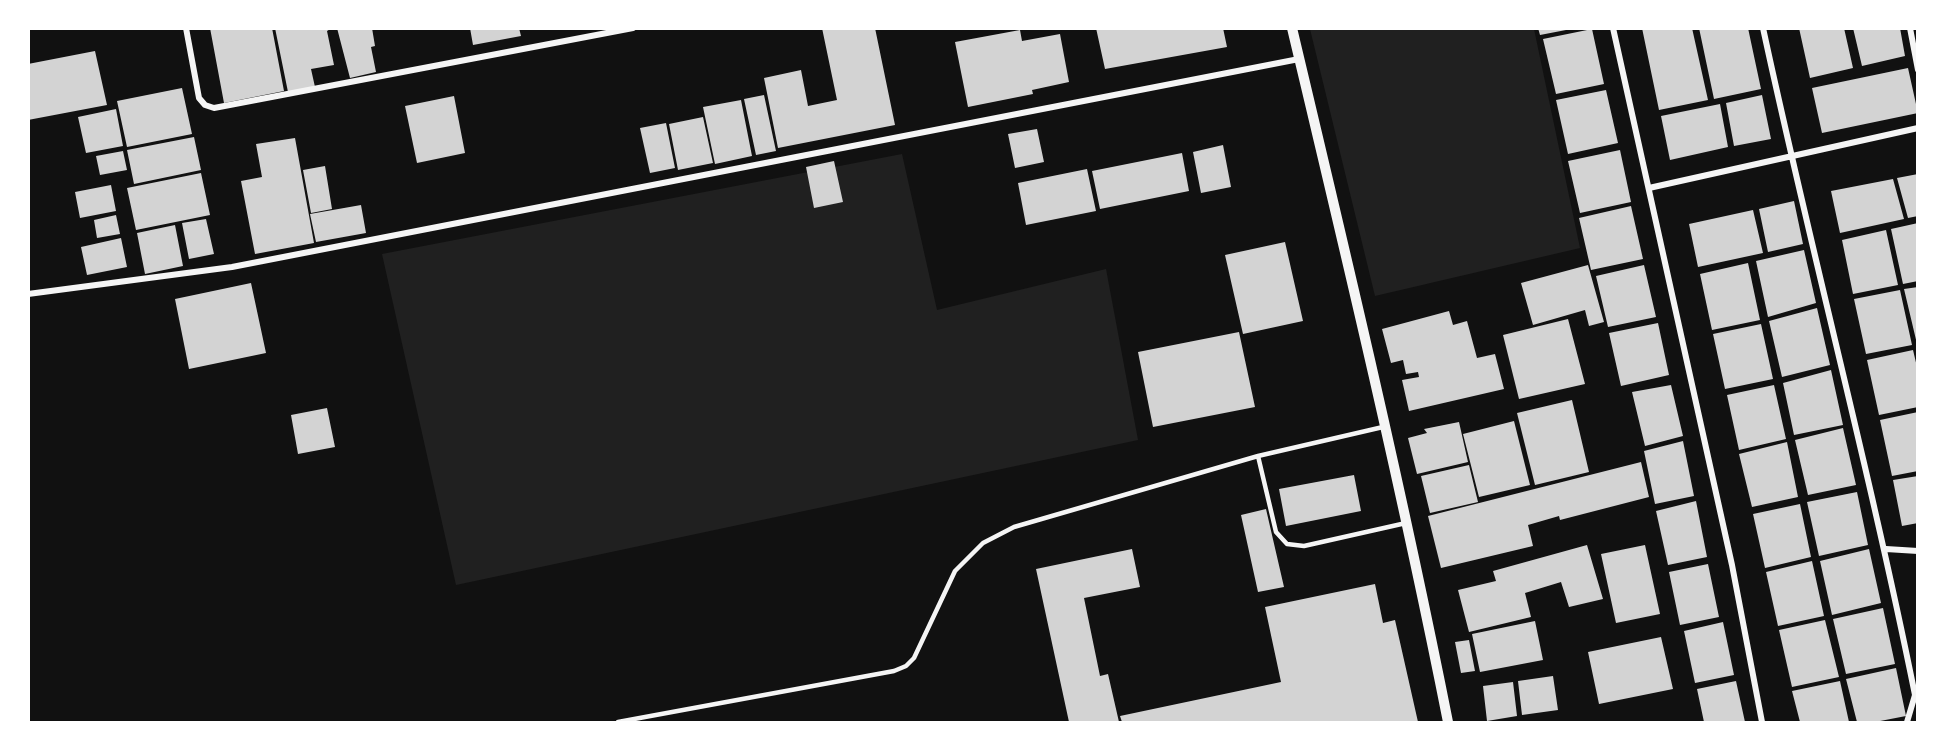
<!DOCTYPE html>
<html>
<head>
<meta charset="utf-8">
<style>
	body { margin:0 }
	#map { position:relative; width:1946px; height:751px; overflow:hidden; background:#111; font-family:Poppins,sans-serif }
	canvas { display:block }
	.frame { position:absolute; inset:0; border:30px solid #fff; pointer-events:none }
</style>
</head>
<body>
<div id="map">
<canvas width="1946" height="751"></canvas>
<div class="frame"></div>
</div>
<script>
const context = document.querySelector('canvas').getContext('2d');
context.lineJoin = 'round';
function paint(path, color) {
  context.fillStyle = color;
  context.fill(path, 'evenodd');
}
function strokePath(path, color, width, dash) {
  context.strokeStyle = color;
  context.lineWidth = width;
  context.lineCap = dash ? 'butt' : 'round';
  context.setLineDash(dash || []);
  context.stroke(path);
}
paint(new Path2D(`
	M 1310,29 L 1534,29 L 1580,248 L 1375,296 Z
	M 902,154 L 937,310 L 1106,269 L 1138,440 L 456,585 L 382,254 Z`), '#202020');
paint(new Path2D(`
	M 210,28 L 272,28 L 284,91 L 224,103 Z
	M 275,28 L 332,28 L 327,31 L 334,65 L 311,69 L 315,87 L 288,92 Z
	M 337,28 L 372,28 L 375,46 L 371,47 L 376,72 L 350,78 Z
	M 470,28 L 519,28 L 521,36 L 473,45 Z
	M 822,28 L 875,28 L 895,125 L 778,148 L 764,78 L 801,70 L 808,106 L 837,100 Z
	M 1096,28 L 1223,28 L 1227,47 L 1105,69 Z
	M 1538,28 L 1566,28 L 1566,30 L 1540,35 Z
	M 1642,28 L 1692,28 L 1708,100 L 1659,110 Z
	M 1699,28 L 1748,28 L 1761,89 L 1714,99 Z
	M 1799,28 L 1844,28 L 1853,68 L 1810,78 Z
	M 1853,28 L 1900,28 L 1905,56 L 1862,66 Z
	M 1592,29 L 1604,84 L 1556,94 L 1543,39 Z
	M 1020,30 L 1022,41 L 1060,34 L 1069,82 L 1032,90 L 1033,94 L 968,107 L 955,42 Z
	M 95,51 L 107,105 L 28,120 L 28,64 Z
	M 1908,68 L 1918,113 L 1822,133 L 1812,88 Z
	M 182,88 L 192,134 L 127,147 L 117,101 Z
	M 1606,90 L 1618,143 L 1568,154 L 1556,100 Z
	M 764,95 L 776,151 L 756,155 L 744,99 Z
	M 1762,95 L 1771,139 L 1734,146 L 1726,103 Z
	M 454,96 L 465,153 L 417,163 L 405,106 Z
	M 741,100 L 752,156 L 715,164 L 703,107 Z
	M 1720,104 L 1728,147 L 1670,160 L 1661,116 Z
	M 116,109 L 123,146 L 86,153 L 78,117 Z
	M 703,117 L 713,163 L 678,170 L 669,124 Z
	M 666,123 L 675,168 L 650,173 L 640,128 Z
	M 1037,129 L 1044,162 L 1015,168 L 1008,134 Z
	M 194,137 L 201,170 L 134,184 L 127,150 Z
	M 295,138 L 314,243 L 255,254 L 241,181 L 262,177 L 256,144 Z
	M 1223,145 L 1231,187 L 1201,193 L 1193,152 Z
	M 1620,150 L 1631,202 L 1580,213 L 1568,161 Z
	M 123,151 L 127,170 L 100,175 L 96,156 Z
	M 1182,153 L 1189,191 L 1100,209 L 1092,171 Z
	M 834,161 L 843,202 L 814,208 L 806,167 Z
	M 325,166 L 332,209 L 311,213 L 303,170 Z
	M 1087,169 L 1096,211 L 1026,225 L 1018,183 Z
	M 201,173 L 210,215 L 136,230 L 127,188 Z
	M 1918,174 L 1918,216 L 1908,218 L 1897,178 Z
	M 1893,179 L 1904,219 L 1840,233 L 1831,191 Z
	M 111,185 L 116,211 L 80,218 L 75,192 Z
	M 1794,201 L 1803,244 L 1768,252 L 1759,209 Z
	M 361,205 L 366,233 L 316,242 L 310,214 Z
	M 1631,206 L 1643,259 L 1591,270 L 1579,218 Z
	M 1753,210 L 1763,253 L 1698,267 L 1689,224 Z
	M 116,215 L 120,234 L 97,238 L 94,220 Z
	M 206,219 L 214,254 L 189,259 L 182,223 Z
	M 1918,223 L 1918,281 L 1903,284 L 1891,229 Z
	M 175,225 L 183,266 L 145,274 L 137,233 Z
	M 1886,230 L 1898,285 L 1853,294 L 1842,240 Z
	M 121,238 L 127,267 L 87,275 L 81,247 Z
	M 1285,242 L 1303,321 L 1243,334 L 1225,255 Z
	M 1804,250 L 1816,303 L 1768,317 L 1756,261 Z
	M 1748,263 L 1760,320 L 1712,330 L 1700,274 Z
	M 1588,265 L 1604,322 L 1589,326 L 1585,310 L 1533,325 L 1521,283 Z
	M 1644,265 L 1656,317 L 1608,327 L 1596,276 Z
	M 251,283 L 266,353 L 189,369 L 175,299 Z
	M 1918,287 L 1918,343 L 1917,344 L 1904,289 Z
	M 1900,290 L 1912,345 L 1866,354 L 1854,299 Z
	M 1817,308 L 1830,365 L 1782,377 L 1769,321 Z
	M 1449,311 L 1453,325 L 1467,321 L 1477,358 L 1495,354 L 1504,389 L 1409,411 L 1402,380 L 1419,377 L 1418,372 L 1406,374 L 1403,360 L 1391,363 L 1382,329 Z
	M 1568,319 L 1585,384 L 1519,399 L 1503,335 Z
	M 1658,323 L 1669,375 L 1621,386 L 1609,333 Z
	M 1761,324 L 1773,379 L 1725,389 L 1713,334 Z
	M 1239,332 L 1255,407 L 1153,427 L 1138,352 Z
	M 1913,350 L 1918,371 L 1918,407 L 1879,415 L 1867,360 Z
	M 1831,370 L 1843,425 L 1794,435 L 1783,383 Z
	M 1671,385 L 1683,436 L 1645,446 L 1632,392 Z
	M 1774,385 L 1786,439 L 1739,450 L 1727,395 Z
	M 1572,400 L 1589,472 L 1535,485 L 1517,413 Z
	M 327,408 L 335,447 L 298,454 L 291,415 Z
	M 1918,412 L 1918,471 L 1892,476 L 1880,420 Z
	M 1514,421 L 1530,485 L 1479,497 L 1463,434 Z
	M 1459,422 L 1468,462 L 1417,474 L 1408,438 L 1427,433 L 1424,429 Z
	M 1843,428 L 1856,485 L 1808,495 L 1795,440 Z
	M 1683,441 L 1694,496 L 1655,504 L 1644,451 Z
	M 1787,442 L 1798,497 L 1752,507 L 1739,454 Z
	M 1641,462 L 1649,497 L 1560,520 L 1559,516 L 1528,525 L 1533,546 L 1441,568 L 1428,516 Z
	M 1469,465 L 1478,502 L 1430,513 L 1421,476 Z
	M 1354,475 L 1361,511 L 1286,526 L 1279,489 Z
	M 1918,476 L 1918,523 L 1902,526 L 1893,480 Z
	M 1857,492 L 1868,545 L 1819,556 L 1807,502 Z
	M 1696,501 L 1707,557 L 1668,565 L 1656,511 Z
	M 1800,504 L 1811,557 L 1765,568 L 1753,514 Z
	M 1266,509 L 1284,587 L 1258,592 L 1241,515 Z
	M 1587,545 L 1603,599 L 1569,607 L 1561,582 L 1525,593 L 1531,617 L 1469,632 L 1458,590 L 1496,581 L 1493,571 Z
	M 1645,545 L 1660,614 L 1616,623 L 1601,554 Z
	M 1132,549 L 1140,587 L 1084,598 L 1100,676 L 1108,674 L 1119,722 L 1069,722 L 1036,569 Z
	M 1869,549 L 1881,603 L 1832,615 L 1820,561 Z
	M 1812,561 L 1824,616 L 1778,626 L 1766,572 Z
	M 1708,564 L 1719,617 L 1680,625 L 1669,572 Z
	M 1375,584 L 1383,623 L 1395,620 L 1418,722 L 1122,722 L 1120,716 L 1281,682 L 1265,607 Z
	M 1883,608 L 1895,664 L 1846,674 L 1833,619 Z
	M 1825,620 L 1839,677 L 1792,687 L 1779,630 Z
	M 1535,621 L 1543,660 L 1480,672 L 1472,634 Z
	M 1723,622 L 1734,675 L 1695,683 L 1684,631 Z
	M 1661,637 L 1673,689 L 1599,704 L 1588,652 Z
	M 1469,640 L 1475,671 L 1461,673 L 1455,642 Z
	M 1896,668 L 1906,716 L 1875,722 L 1857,722 L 1846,679 Z
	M 1553,676 L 1558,710 L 1522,715 L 1518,681 Z
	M 1736,681 L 1745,722 L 1704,722 L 1697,689 Z
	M 1840,681 L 1849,722 L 1800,722 L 1792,691 Z
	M 1513,682 L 1517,716 L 1487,721 L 1483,686 Z`), '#d3d3d3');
strokePath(new Path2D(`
	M 1258,456 L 1276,532 L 1287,544 L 1304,546 L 1406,523
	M 618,722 L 894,671 L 906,666 L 914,658 L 955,571 L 983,543 L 1014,527 L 1258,456 L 1383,427`), '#f5f5f5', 4.5);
strokePath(new Path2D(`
	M 186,28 L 199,98 L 205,105 L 214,108 L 633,28
	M 1613,28 L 1732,565 L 1762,722
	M 1763,28 C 1811,251 1870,472 1915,695
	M 1910,28 L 1918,70
	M 1649,188 L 1918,128
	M 28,294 L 232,267 L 1299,59
	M 1886,549 L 1918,551
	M 1907,722 L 1915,695 L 1917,696`), '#f5f5f5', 6);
strokePath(new Path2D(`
	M 1292,28 C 1347,259 1402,490 1448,722`), '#f5f5f5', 10);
</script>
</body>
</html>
